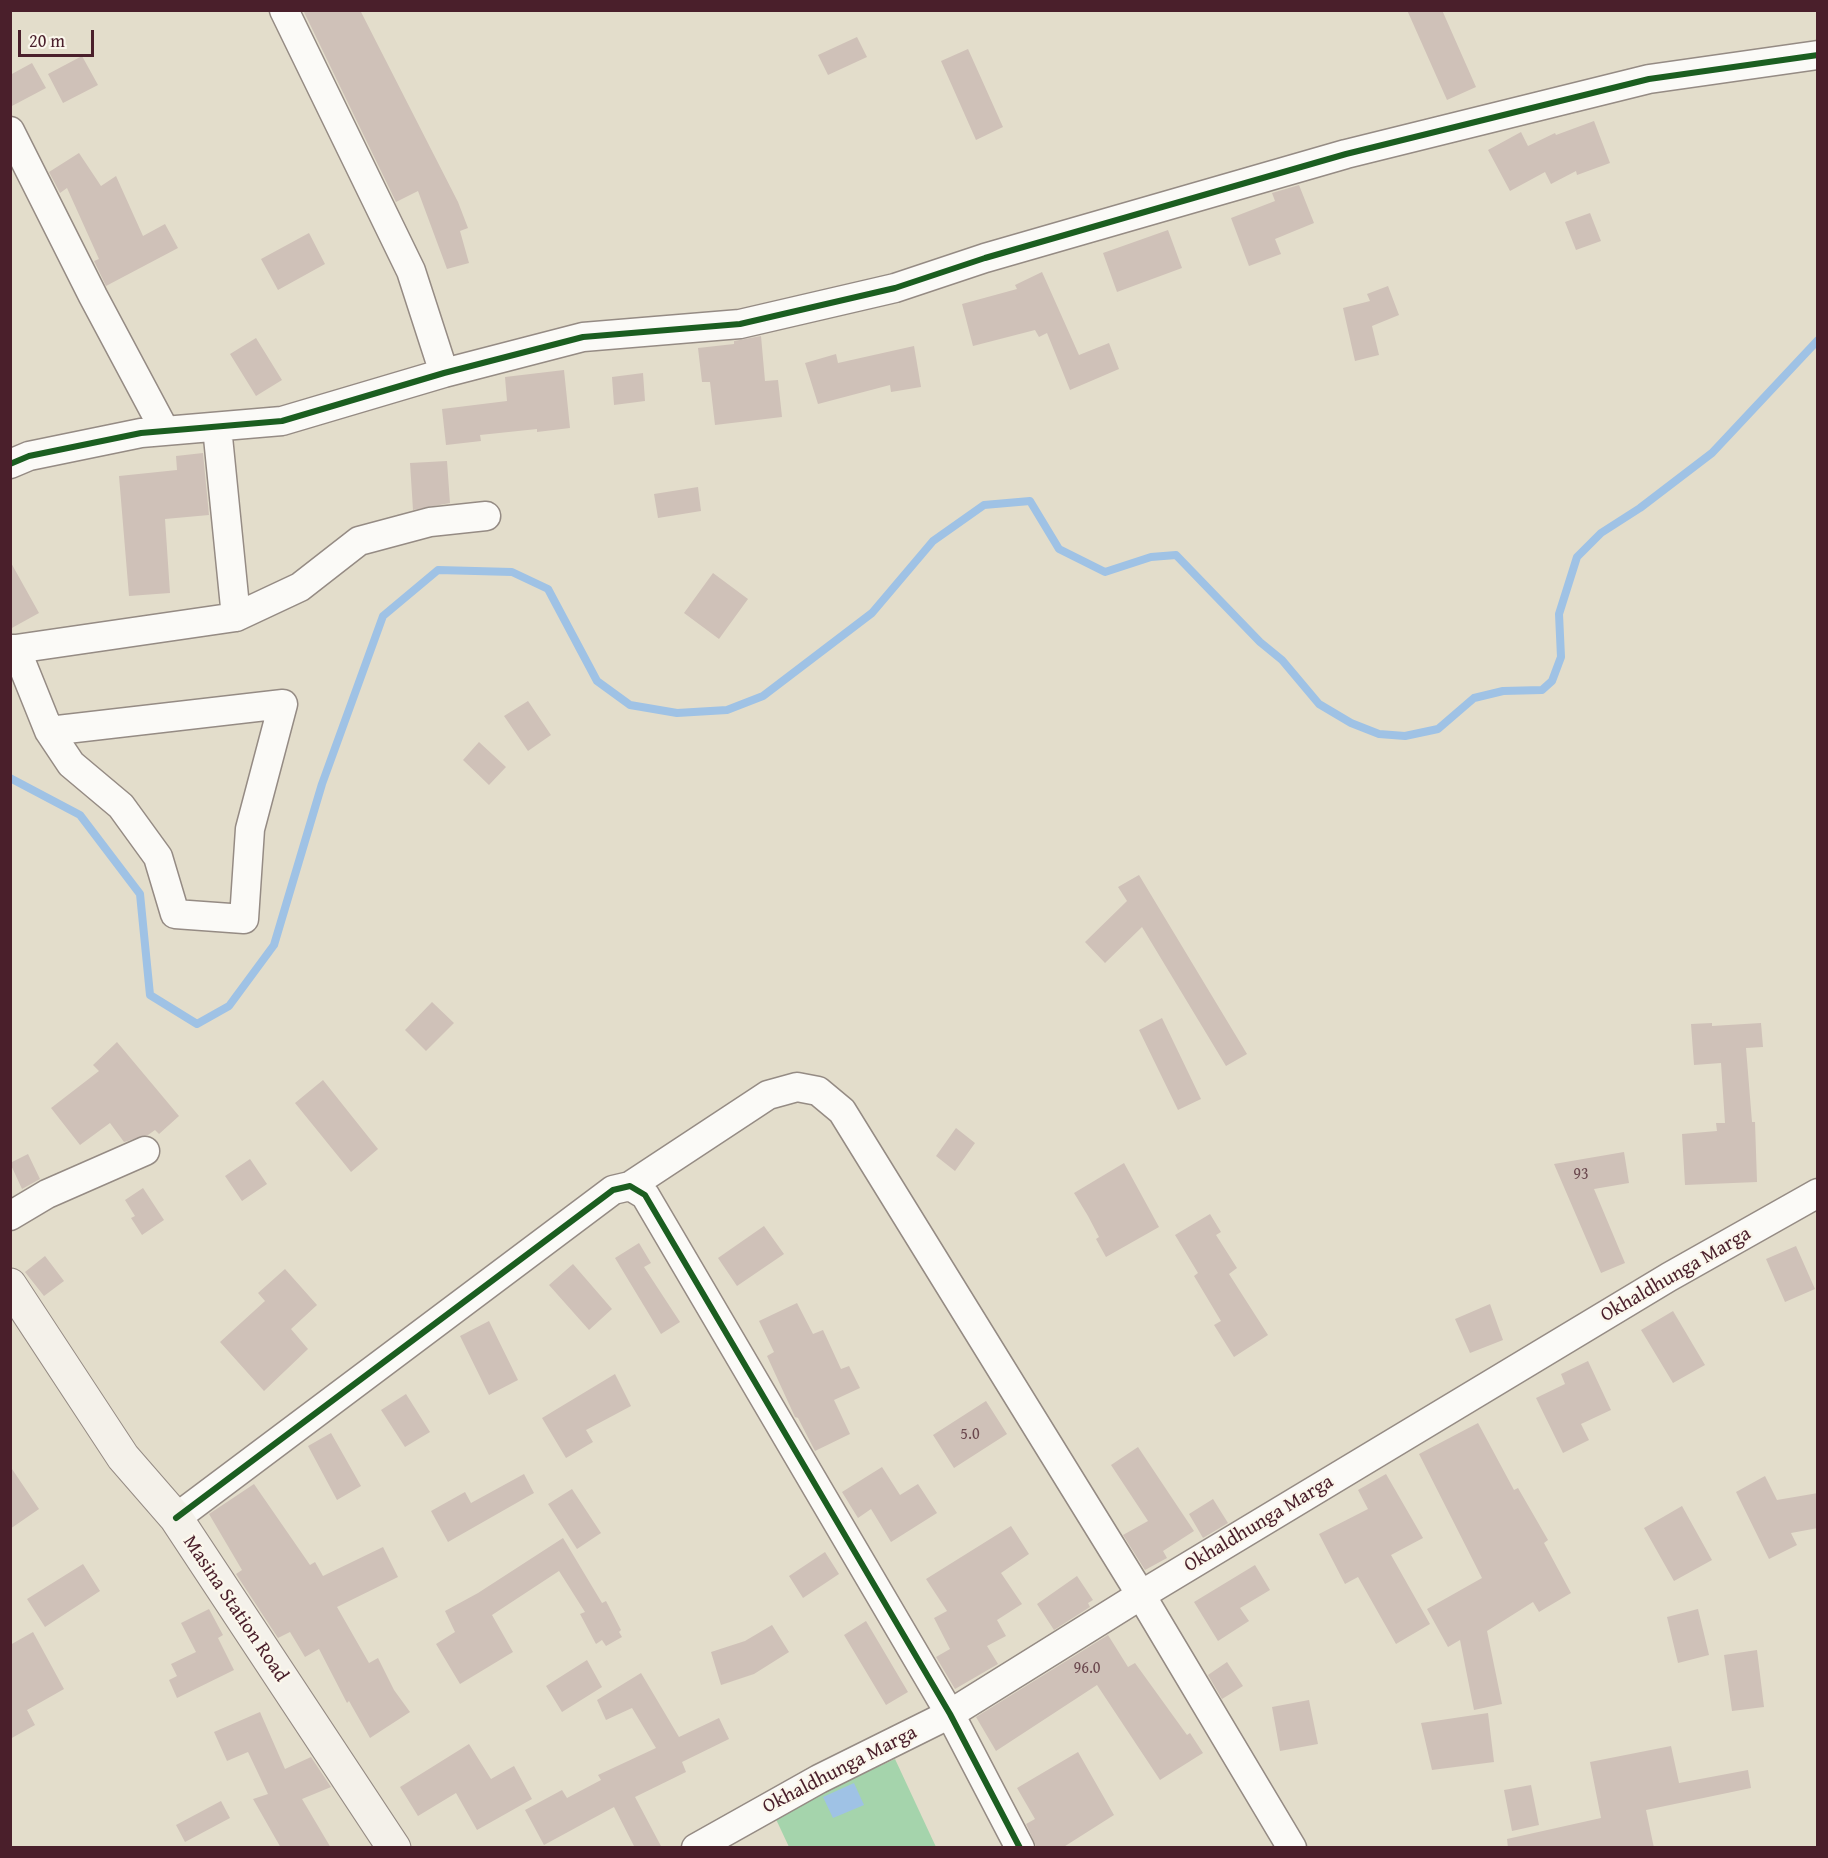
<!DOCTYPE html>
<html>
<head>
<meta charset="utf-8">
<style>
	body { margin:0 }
	#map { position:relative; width:1828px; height:1858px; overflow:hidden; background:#e3ddcb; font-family:"Gentium Book Plus",serif }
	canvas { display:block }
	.frame { position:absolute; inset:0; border:12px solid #4a1f2b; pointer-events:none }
	.scale { position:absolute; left:18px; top:30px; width:76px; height:27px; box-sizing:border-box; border:3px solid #4a1f2b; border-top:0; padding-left:8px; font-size:18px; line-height:21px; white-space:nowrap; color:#4a1f2b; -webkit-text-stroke:4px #fbf7ec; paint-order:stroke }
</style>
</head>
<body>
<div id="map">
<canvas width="1828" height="1858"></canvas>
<div class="frame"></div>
<div class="scale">20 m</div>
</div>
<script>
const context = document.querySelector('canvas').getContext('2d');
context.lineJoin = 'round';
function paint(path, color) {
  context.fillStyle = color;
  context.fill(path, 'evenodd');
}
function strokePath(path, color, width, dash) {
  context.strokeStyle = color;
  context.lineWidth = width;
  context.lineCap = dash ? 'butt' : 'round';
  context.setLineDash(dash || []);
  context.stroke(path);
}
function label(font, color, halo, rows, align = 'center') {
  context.font = font + ' "Gentium Book Plus",serif';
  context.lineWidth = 4.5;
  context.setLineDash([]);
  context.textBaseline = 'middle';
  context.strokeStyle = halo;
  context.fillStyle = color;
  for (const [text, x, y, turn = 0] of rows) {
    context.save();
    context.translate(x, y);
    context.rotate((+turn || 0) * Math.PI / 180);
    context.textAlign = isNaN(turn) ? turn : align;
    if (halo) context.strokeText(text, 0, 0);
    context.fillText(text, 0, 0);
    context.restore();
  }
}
paint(new Path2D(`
	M 895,1759 L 936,1847 L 789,1847 L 774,1815 Z`), '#a5d4ac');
paint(new Path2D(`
	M 854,1783 L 864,1805 L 833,1818 L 823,1797 Z`), '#9fc2e5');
strokePath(new Path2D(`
	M 10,778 L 80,815 L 140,894 L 150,995 L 197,1024 L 229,1006 L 274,945 L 322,784 L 383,616 L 438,570 L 512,572 L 548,589 L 597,681 L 630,705 L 677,713 L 727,710 L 763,696 L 872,613 L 933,541 L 984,505 L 1030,501 L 1059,549 L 1105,572 L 1151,557 L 1176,555 L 1260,642 L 1282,660 L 1319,704 L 1351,723 L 1379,734 L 1405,736 L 1438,729 L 1474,698 L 1503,691 L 1542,690 L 1552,681 L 1561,657 L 1559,614 L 1577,557 L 1601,533 L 1640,508 L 1712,453 L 1818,340`), '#9fc2e5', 8);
paint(new Path2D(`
	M 303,10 L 360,10 L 458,202 L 468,228 L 460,231 L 469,263 L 447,269 L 418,191 L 396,202 Z
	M 1407,10 L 1442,10 L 1476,87 L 1447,100 Z
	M 857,37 L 867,57 L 828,75 L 818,55 Z
	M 968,49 L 1003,127 L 976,140 L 941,61 Z
	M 82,56 L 98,85 L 63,103 L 48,74 Z
	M 32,63 L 46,88 L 10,107 L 10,75 Z
	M 1594,121 L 1610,163 L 1577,175 L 1576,171 L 1551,184 L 1545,172 L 1510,191 L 1488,150 L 1521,132 L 1528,146 L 1555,133 L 1556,135 Z
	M 79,153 L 101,186 L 116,176 L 143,236 L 165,224 L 178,248 L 106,286 L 94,261 L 99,259 L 67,188 L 60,193 L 49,172 Z
	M 1299,185 L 1314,223 L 1275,239 L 1281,254 L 1249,266 L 1231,218 L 1275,201 L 1272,193 Z
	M 1590,213 L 1601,241 L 1576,250 L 1565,222 Z
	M 1168,230 L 1182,268 L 1117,292 L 1103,253 Z
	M 309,233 L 325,264 L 278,290 L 261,259 Z
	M 1042,272 L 1079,355 L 1109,343 L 1119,369 L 1070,390 L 1047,333 L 1039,337 L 1035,330 L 973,346 L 962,304 L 1017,289 L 1015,285 Z
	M 1388,286 L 1399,315 L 1372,326 L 1379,355 L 1355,361 L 1343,308 L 1370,301 L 1367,294 Z
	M 761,336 L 765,381 L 778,380 L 782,417 L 715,425 L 710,382 L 702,382 L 698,348 L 734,344 L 734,341 Z
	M 256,338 L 282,380 L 256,396 L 230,354 Z
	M 914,346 L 921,387 L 891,392 L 890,385 L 818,404 L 805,363 L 836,354 L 838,363 Z
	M 564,370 L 570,428 L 537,432 L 537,429 L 480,435 L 481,441 L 446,445 L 442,409 L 507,401 L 505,377 Z
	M 643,373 L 645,401 L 614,405 L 612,377 Z
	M 203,453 L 209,515 L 165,519 L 170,593 L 129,596 L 119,476 L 177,470 L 176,456 Z
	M 447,461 L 450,503 L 413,510 L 410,463 Z
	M 698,487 L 701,511 L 658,518 L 654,494 Z
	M 10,561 L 39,613 L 10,629 Z
	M 713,573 L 748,599 L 719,639 L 684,613 Z
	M 528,701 L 551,735 L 528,751 L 504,716 Z
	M 479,742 L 506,767 L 489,785 L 463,760 Z
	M 1139,875 L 1247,1054 L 1226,1066 L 1142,927 L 1105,963 L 1085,942 L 1127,901 L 1118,887 Z
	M 432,1002 L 454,1023 L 426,1051 L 405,1030 Z
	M 1162,1018 L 1201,1099 L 1178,1110 L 1139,1030 Z
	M 1712,1023 L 1712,1026 L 1761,1023 L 1763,1047 L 1746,1048 L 1752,1122 L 1755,1122 L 1757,1182 L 1685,1185 L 1682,1134 L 1717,1131 L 1716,1123 L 1725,1123 L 1721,1063 L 1694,1065 L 1691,1024 Z
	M 117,1042 L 179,1116 L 159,1134 L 155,1130 L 148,1135 L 124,1142 L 110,1123 L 80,1145 L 51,1108 L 99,1071 L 93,1065 Z
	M 323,1080 L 378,1149 L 351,1172 L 295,1103 Z
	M 956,1128 L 975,1143 L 955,1171 L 936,1156 Z
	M 1624,1152 L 1629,1183 L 1594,1189 L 1625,1263 L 1601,1273 L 1554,1164 Z
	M 28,1154 L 40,1179 L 22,1189 L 10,1163 Z
	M 250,1159 L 267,1184 L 242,1201 L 225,1176 Z
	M 1124,1163 L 1159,1227 L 1106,1257 L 1096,1239 L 1099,1237 L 1088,1216 L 1074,1193 Z
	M 143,1188 L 164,1220 L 142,1235 L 131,1218 L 135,1216 L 125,1200 Z
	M 1210,1214 L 1221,1232 L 1216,1235 L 1237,1268 L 1229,1274 L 1268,1335 L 1234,1357 L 1214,1325 L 1221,1321 L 1194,1276 L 1198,1273 L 1175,1235 Z
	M 764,1226 L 784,1254 L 737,1286 L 718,1258 Z
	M 639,1243 L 651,1263 L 644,1267 L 680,1322 L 661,1334 L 615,1258 Z
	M 1796,1246 L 1815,1289 L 1785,1302 L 1766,1259 Z
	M 45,1256 L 64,1281 L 44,1296 L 25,1272 Z
	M 573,1264 L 612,1309 L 589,1330 L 549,1285 Z
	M 285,1269 L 317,1305 L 291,1329 L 308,1349 L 264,1391 L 220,1342 L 265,1301 L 258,1293 Z
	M 797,1303 L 813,1334 L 823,1330 L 841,1369 L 849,1366 L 860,1388 L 834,1400 L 850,1434 L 815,1451 L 798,1418 L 795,1417 L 767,1356 L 774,1352 L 759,1321 Z
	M 1490,1304 L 1503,1340 L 1470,1353 L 1455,1319 Z
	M 1673,1311 L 1705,1365 L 1673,1383 L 1641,1330 Z
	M 489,1321 L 518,1380 L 489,1395 L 460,1336 Z
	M 1588,1361 L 1611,1410 L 1581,1424 L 1589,1440 L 1563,1453 L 1536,1398 L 1565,1384 L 1561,1374 Z
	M 615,1374 L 631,1406 L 586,1430 L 593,1442 L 566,1458 L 542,1418 Z
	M 406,1394 L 430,1432 L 405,1447 L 381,1410 Z
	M 986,1401 L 1007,1434 L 954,1468 L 933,1435 Z
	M 1478,1423 L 1514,1490 L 1518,1488 L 1548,1540 L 1544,1543 L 1571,1593 L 1539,1612 L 1533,1602 L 1487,1631 L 1502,1704 L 1474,1710 L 1460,1640 L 1448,1647 L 1427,1609 L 1482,1578 L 1419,1454 Z
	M 331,1433 L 361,1486 L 337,1500 L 308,1446 Z
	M 1138,1447 L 1194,1531 L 1163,1551 L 1167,1558 L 1145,1570 L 1123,1535 L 1148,1521 L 1111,1465 Z
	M 10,1466 L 39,1509 L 10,1529 Z
	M 882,1467 L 900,1495 L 918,1484 L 937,1513 L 891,1542 L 871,1509 L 858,1518 L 842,1492 Z
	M 524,1474 L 534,1493 L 448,1542 L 431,1511 L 465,1492 L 471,1503 Z
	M 1386,1474 L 1423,1538 L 1391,1555 L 1430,1624 L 1396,1644 L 1358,1577 L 1345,1584 L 1319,1534 L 1368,1509 L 1358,1490 Z
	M 1765,1476 L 1777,1500 L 1818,1493 L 1818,1528 L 1791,1533 L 1797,1545 L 1769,1559 L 1736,1492 Z
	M 254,1484 L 310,1565 L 315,1562 L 323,1576 L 383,1547 L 398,1577 L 337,1607 L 369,1663 L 378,1658 L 394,1690 L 410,1712 L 370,1738 L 349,1701 L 347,1703 L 319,1649 L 305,1657 L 290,1632 L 278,1638 L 236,1574 L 242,1570 L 209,1514 Z
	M 572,1489 L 601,1533 L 577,1549 L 548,1504 Z
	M 1213,1499 L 1228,1523 L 1203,1538 L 1189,1514 Z
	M 1682,1506 L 1712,1560 L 1674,1581 L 1644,1528 Z
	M 1011,1526 L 1029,1554 L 1001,1573 L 1022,1604 L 997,1620 L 1006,1636 L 987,1646 L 998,1664 L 955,1689 L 936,1657 L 950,1649 L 934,1618 L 947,1611 L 926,1579 Z
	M 563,1538 L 602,1603 L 606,1601 L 621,1630 L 619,1632 L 622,1637 L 606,1646 L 602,1640 L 596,1644 L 580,1614 L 585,1612 L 559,1571 L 492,1615 L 513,1652 L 460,1684 L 436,1644 L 455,1632 L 445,1611 L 478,1593 Z
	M 825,1552 L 839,1574 L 803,1598 L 789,1576 Z
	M 83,1564 L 100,1591 L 45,1627 L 27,1599 Z
	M 1255,1565 L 1270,1590 L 1240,1608 L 1249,1621 L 1218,1641 L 1194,1602 Z
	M 1077,1576 L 1093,1600 L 1088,1603 L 1090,1607 L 1054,1630 L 1037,1604 Z
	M 209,1609 L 223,1635 L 218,1638 L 234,1670 L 177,1698 L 169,1680 L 177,1676 L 171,1664 L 196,1652 L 181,1623 Z
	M 1698,1609 L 1709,1655 L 1678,1663 L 1667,1617 Z
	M 866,1621 L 908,1692 L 886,1705 L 844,1635 Z
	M 772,1625 L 789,1652 L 754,1674 L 721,1685 L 711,1652 L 745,1641 Z
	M 33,1632 L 64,1689 L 27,1710 L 35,1725 L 10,1739 L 10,1645 Z
	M 1108,1635 L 1128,1667 L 1135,1663 L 1187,1735 L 1190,1733 L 1203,1753 L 1160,1780 L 1097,1685 L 996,1751 L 976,1717 Z
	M 1757,1650 L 1764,1707 L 1732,1711 L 1724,1655 Z
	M 587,1660 L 602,1687 L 562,1712 L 546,1686 Z
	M 1227,1662 L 1243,1686 L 1222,1699 L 1208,1675 Z
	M 641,1673 L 679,1737 L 719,1718 L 729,1739 L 682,1762 L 686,1772 L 635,1797 L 662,1848 L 635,1848 L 614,1807 L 544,1845 L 525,1810 L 562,1790 L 567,1798 L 601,1780 L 598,1775 L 656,1748 L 632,1708 L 606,1720 L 597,1700 Z
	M 1309,1700 L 1318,1744 L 1280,1751 L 1272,1707 Z
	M 260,1712 L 285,1769 L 311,1757 L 331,1787 L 302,1799 L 331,1848 L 281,1848 L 253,1799 L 268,1794 L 248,1752 L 227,1761 L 214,1732 Z
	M 1488,1713 L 1494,1762 L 1432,1770 L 1421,1723 Z
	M 469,1744 L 491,1779 L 514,1766 L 532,1799 L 477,1830 L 456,1793 L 418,1816 L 400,1787 Z
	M 1671,1746 L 1679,1783 L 1748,1770 L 1751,1788 L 1646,1810 L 1654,1848 L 1508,1848 L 1507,1839 L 1601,1818 L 1590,1762 Z
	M 1078,1752 L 1114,1815 L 1062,1848 L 1037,1848 L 1026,1824 L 1035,1819 L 1017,1788 Z
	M 1531,1785 L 1539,1825 L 1512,1831 L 1504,1790 Z
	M 221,1801 L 230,1818 L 185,1842 L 176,1825 Z`), '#cfc1b8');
const street = new Path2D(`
	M 284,10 L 411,271 L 444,373
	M 10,131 L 93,296 L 165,431
	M 217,427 L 236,617
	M 10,464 L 29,456 L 141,433 L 282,421 L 444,373 L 583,337 L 740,324 L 895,288 L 985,258 L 1346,154 L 1649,79 L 1818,55
	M 10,649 L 16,649 L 49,731 L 71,764 L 121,806 L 158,857 L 175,914 L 244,919 L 250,829 L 283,704 L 49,731
	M 16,649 L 236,617 L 300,587 L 359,541 L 430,522 L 486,516
	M 630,1186 L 768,1095 L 797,1087 L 818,1091 L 842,1111 L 1141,1595 L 1292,1848
	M 10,1216 L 47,1194 L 145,1151
	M 176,1518 L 613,1190 L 630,1186 L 645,1195 L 950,1714 L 1020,1848
	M 696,1848 L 819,1779 L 950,1714 L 1141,1595 L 1669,1277 L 1818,1193`);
const secondary = new Path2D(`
	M 10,1285 L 123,1457 L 176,1518 L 394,1848`);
strokePath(street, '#958b84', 31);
strokePath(secondary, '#958b84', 35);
strokePath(street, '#fbfaf7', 28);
strokePath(secondary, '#f4f1ea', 33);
strokePath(new Path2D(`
	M 10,464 L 29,456 L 141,433 L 282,421 L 444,373 L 583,337 L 740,324 L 895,288 L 985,258 L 1346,154 L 1649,79 L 1818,55
	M 176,1518 L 613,1190 L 630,1186 L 645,1195 L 950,1714 L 1020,1848`), '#1b5e20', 6);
label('16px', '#6b484e', null, [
	["93",1581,1175],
	["5.0",970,1435],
	["96.0",1087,1669]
]);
label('20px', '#4a1f2b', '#fbf7ec', [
	["Okhaldhunga Marga",1676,1275,-30],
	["Okhaldhunga Marga",1259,1524,-31],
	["Masina Station Road",235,1609,56],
	["Okhaldhunga Marga",840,1770,-27]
]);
</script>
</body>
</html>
